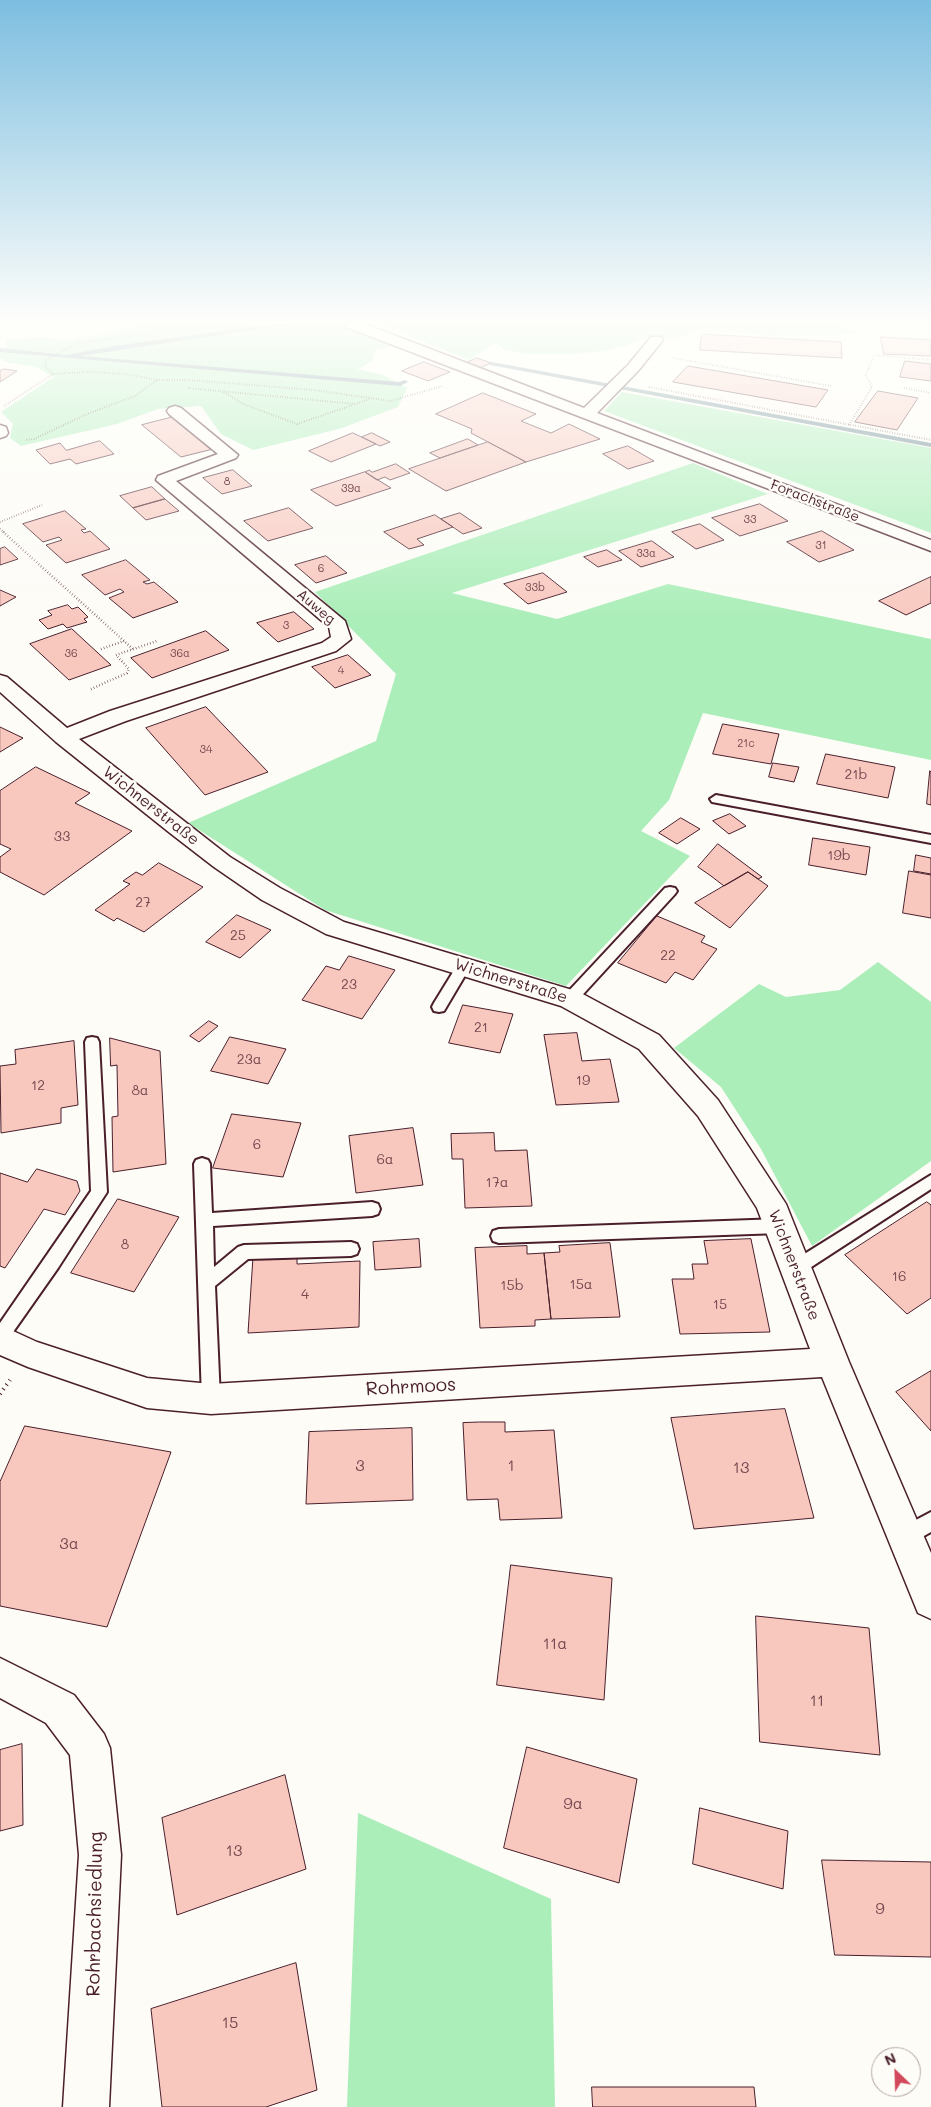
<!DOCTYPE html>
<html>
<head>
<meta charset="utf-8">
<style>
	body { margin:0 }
	#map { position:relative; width:931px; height:2107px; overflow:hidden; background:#fdfcf7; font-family:Mali,sans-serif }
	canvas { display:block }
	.north { position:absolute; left:871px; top:2047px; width:50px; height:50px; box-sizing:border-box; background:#fdfcf7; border:1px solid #b5a4a5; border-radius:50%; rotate:336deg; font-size:14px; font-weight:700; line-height:20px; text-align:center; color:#4a1f2b }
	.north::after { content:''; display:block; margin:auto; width:18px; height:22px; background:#d1495b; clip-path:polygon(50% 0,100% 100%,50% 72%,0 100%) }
</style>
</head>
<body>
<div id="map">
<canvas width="931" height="2107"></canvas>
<div class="north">N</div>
</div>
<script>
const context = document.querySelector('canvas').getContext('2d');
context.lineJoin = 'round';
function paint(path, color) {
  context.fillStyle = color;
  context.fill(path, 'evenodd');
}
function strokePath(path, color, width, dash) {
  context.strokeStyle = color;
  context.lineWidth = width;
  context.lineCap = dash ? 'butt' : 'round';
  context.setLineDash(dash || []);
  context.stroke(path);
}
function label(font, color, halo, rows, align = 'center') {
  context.font = font + ' Mali,sans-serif';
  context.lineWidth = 5;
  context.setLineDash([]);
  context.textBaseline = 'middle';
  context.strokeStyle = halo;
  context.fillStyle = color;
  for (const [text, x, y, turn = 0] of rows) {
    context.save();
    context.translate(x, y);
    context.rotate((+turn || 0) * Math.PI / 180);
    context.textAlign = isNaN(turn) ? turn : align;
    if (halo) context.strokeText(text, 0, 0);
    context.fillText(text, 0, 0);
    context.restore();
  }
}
paint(new Path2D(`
	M 145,324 L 338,324 L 377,335 L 391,347 L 375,350 L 372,361 L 358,369 L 383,375 L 407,388 L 398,407 L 339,429 L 253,450 L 221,434 L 201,406 L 158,409 L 117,424 L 21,446 L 10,438 L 13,424 L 1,412 L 54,377 L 36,367 L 6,362 L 0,358 L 0,352 L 7,347 L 5,339 L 49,337 L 59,341 L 90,337 Z
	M 379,324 L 829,324 L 842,326 L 858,334 L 771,335 L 700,329 L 674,339 L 647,337 L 628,345 L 604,351 L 572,354 L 527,354 L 503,349 L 496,342 L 469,360 Z
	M 622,392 L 931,448 L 931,533 L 604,411 Z
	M 693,463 L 768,494 L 452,593 L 557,619 L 668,584 L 931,639 L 931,760 L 703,713 L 669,800 L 641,831 L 690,856 L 566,986 L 325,910 L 188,823 L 376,741 L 396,674 L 315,592 Z
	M 878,962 L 931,1002 L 931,1161 L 812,1246 L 761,1149 L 721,1087 L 674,1048 L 759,984 L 786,997 L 840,990 Z
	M 358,1813 L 551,1899 L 555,2107 L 347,2107 Z`), '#abeeb9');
paint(new Path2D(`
	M 273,324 L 292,324 L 80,356 L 399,382 L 405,380 L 408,382 L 400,386 L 0,352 L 0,348 L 66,355 L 115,346 Z
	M 492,362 L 931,443 L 931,447 L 490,365 L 490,363 Z`), '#688791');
const building = new Path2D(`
	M 702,334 L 841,342 L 842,358 L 700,350 Z
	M 881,337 L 931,340 L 931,356 L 884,354 Z
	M 477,358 L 491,363 L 479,368 L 466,363 Z
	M 905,361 L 931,364 L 931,381 L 900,377 Z
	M 424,362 L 450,372 L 428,381 L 402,371 Z
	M 688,366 L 828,390 L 816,407 L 673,382 Z
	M 4,369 L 17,371 L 0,382 L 0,371 Z
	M 878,391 L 918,398 L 897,430 L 855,422 Z
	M 483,393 L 536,414 L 521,421 L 551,433 L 569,424 L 600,439 L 526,462 L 471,433 L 472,429 L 436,414 Z
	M 173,417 L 213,449 L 181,457 L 142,425 Z
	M 353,433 L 376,444 L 331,462 L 309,451 Z
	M 372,433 L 390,442 L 380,446 L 362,437 Z
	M 468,439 L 478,445 L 440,458 L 430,453 Z
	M 100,441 L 114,454 L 76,464 L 70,459 L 50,464 L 36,450 L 60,443 L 66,450 Z
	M 488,442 L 526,462 L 446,491 L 409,469 Z
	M 628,446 L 654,461 L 628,469 L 603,454 Z
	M 396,464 L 410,473 L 390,480 L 385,477 L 377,480 L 365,472 L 369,470 L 372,472 Z
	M 233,470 L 252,486 L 222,494 L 203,478 Z
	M 365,472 L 391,488 L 336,506 L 311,490 Z
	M 152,487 L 165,499 L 133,508 L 120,496 Z
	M 165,499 L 179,511 L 146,520 L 133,508 Z
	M 760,504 L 788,521 L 740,536 L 712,518 Z
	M 289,508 L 313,528 L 268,541 L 244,521 Z
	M 65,511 L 86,529 L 81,530 L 84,533 L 90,531 L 110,549 L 66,563 L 46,545 L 62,540 L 59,537 L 43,542 L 23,524 Z
	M 460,513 L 482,528 L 463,534 L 441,519 Z
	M 435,515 L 453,527 L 417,539 L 424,545 L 409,549 L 384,532 Z
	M 700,524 L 724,540 L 696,549 L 672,532 Z
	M 822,531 L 854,550 L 819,562 L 787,542 Z
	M 652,541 L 674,557 L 641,567 L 619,551 Z
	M 5,547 L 18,559 L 0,565 L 0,549 Z
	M 607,550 L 622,560 L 598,567 L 584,557 Z
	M 326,556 L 347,573 L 316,583 L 295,565 Z
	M 126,560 L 150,580 L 143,582 L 147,584 L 154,582 L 178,602 L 133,618 L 109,598 L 124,592 L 120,589 L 105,595 L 82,575 Z
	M 543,573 L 567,592 L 528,604 L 504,584 Z
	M 931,577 L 931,603 L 906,615 L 879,601 Z
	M 0,590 L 16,597 L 0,606 Z
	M 68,605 L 72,609 L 78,607 L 88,617 L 84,619 L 87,622 L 67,628 L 63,624 L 48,629 L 39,620 L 52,615 L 48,611 Z
	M 294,612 L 314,629 L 278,642 L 257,623 Z
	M 72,629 L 111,665 L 69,680 L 30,644 Z
	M 206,631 L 229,650 L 152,678 L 131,658 Z
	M 348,655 L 371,675 L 335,688 L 312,667 Z
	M 206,707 L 268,772 L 205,795 L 146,728 Z
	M 723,724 L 779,734 L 771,764 L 713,754 Z
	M 0,727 L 23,738 L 0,752 Z
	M 826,754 L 895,767 L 888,798 L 817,784 Z
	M 773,763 L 799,767 L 794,782 L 769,777 Z
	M 36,767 L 90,793 L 75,803 L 132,831 L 44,895 L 0,872 L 0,857 L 11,849 L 0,844 L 0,791 Z
	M 930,771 L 931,772 L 931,805 L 927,804 Z
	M 730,814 L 746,826 L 729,834 L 713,821 Z
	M 681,818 L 700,829 L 677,844 L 659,833 Z
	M 813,838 L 870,847 L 866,875 L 809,865 Z
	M 718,844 L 762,877 L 758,879 L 748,872 L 724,886 L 711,876 L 698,867 Z
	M 916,855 L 931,858 L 931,874 L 914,871 Z
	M 159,863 L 203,887 L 144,932 L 117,918 L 114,921 L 95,910 L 130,884 L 123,881 L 136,872 L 142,875 Z
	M 909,871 L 931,875 L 931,918 L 903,913 Z
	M 748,872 L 768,886 L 730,928 L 695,903 Z
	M 237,915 L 271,930 L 240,958 L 206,942 Z
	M 657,916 L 705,936 L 701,942 L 717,949 L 693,980 L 675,972 L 666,983 L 618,963 Z
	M 349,956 L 395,970 L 362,1019 L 302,1000 L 326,966 L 339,970 Z
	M 463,1005 L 513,1014 L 500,1053 L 449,1043 Z
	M 209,1021 L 218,1026 L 199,1042 L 190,1036 Z
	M 577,1033 L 582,1061 L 610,1059 L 619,1102 L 556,1105 L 544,1035 Z
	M 230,1037 L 286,1049 L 268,1084 L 211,1071 Z
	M 110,1038 L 160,1051 L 166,1164 L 113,1172 L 112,1117 L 118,1116 L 117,1065 L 111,1066 Z
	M 74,1041 L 78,1105 L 61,1108 L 61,1123 L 1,1133 L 0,1066 L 16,1064 L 15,1050 Z
	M 232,1114 L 301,1123 L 283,1177 L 213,1168 Z
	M 413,1128 L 423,1185 L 356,1193 L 349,1136 Z
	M 494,1133 L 495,1151 L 527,1150 L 532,1206 L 465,1208 L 463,1159 L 452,1159 L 451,1134 Z
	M 37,1169 L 77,1181 L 80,1191 L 65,1215 L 44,1209 L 5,1268 L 0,1266 L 0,1173 L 27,1182 Z
	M 118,1199 L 179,1217 L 134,1292 L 71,1273 Z
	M 927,1202 L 931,1205 L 931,1298 L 907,1314 L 845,1255 Z
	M 419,1239 L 421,1267 L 375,1270 L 373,1242 Z
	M 751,1239 L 770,1332 L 680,1334 L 672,1279 L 694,1279 L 692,1264 L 708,1264 L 704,1241 Z
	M 610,1243 L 620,1317 L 551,1319 L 544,1253 L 560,1252 L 559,1246 Z
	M 527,1246 L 527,1254 L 544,1253 L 551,1319 L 535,1320 L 535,1326 L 480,1328 L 475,1248 Z
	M 297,1255 L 297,1264 L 360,1261 L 359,1327 L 248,1333 L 253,1257 Z
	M 931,1371 L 931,1431 L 896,1392 Z
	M 785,1409 L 814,1518 L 694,1529 L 671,1418 Z
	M 480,1422 L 505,1422 L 505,1432 L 554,1430 L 562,1518 L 500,1520 L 498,1499 L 467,1500 L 463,1423 Z
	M 25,1426 L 171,1452 L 107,1627 L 0,1606 L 0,1482 Z
	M 412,1428 L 413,1500 L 306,1504 L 309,1432 Z
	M 511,1565 L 612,1578 L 604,1700 L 497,1685 Z
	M 756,1616 L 869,1628 L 880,1755 L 760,1742 Z
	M 22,1744 L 23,1825 L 0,1831 L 0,1750 Z
	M 527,1747 L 637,1779 L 619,1883 L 504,1848 Z
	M 285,1775 L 306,1869 L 177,1915 L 162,1818 Z
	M 700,1808 L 788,1831 L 783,1889 L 693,1864 Z
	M 822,1860 L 931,1862 L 931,1957 L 835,1955 Z
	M 296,1963 L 317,2090 L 266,2107 L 162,2107 L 151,2009 Z
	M 592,2087 L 754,2087 L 756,2107 L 593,2107 Z`);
paint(building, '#f8c8bf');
strokePath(building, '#4a1f2b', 1);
const lane = new Path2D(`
	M 716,795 L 931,835 L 931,843 L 712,802 L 710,799 Z
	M 670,887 L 675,888 L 677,891 L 675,894 L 575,1003 L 565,1003 L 563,999 L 565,995 L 665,888 Z
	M 463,962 L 468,964 L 470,967 L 444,1011 L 439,1012 L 434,1011 L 432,1007 L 434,1003 L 458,964 Z
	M 92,1037 L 97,1038 L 99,1042 L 107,1192 L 58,1268 L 6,1342 L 0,1345 L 0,1323 L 91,1191 L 85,1042 L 87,1038 Z
	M 202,1158 L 208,1160 L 210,1164 L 212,1213 L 372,1202 L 378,1204 L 380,1209 L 378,1214 L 372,1216 L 213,1226 L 214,1267 L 238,1247 L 244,1245 L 351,1242 L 357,1244 L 359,1249 L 357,1254 L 351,1256 L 248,1259 L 215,1286 L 220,1399 L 218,1405 L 211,1407 L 204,1405 L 202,1399 L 194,1164 L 196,1160 Z
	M 931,1175 L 931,1189 L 802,1273 L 796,1275 L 790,1273 L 787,1268 L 790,1263 Z
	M 780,1219 L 786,1221 L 788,1226 L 786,1231 L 780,1233 L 499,1243 L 493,1241 L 491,1236 L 493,1231 L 499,1229 Z
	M 931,1512 L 931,1532 L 906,1546 L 899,1543 L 896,1536 L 899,1529 Z`);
const street = new Path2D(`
	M 344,324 L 365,324 L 584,408 L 628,365 L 651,337 L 661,337 L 663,340 L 638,371 L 597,413 L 931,540 L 931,551 L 346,327 Z
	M 175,406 L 181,408 L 238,455 L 236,458 L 176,481 L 345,621 L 351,639 L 336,651 L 126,721 L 79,739 L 230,857 L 280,888 L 344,922 L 579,992 L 659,1035 L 718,1100 L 786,1204 L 849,1362 L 931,1553 L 931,1619 L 918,1613 L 822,1377 L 211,1414 L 147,1408 L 28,1367 L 0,1355 L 0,1325 L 37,1342 L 147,1378 L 211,1384 L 810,1349 L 757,1208 L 698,1116 L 639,1049 L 561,1006 L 326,934 L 262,900 L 214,867 L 170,833 L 56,742 L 0,692 L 0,675 L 7,677 L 67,728 L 110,711 L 322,643 L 331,637 L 329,627 L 156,480 L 158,476 L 218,454 L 169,414 L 167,411 L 169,408 Z
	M 0,425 L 6,427 L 8,433 L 6,436 L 0,438 Z
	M 0,1658 L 74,1695 L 104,1734 L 110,1748 L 121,1855 L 109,2107 L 63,2107 L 79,1855 L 70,1755 L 46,1723 L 0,1698 Z`);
strokePath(lane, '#4a1f2b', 4);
strokePath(street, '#4a1f2b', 3);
strokePath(new Path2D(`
	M 673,358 L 831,386
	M 53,374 L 45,366 L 46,360 L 75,344 L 209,324
	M 157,380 L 189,380 L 314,390 L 391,401 L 442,386
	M 649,387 L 931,440
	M 188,388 L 355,404 L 370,399
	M 904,388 L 931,393
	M 224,392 L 243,404 L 297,424 L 353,405
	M 4,406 L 53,374 L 88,372 L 126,374 L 157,380 L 135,396 L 87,414 L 34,439 L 25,440
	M 849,425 L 872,387 L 866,375 L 874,355 L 931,360
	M 0,522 L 42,505
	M 0,529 L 5,533`), '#4a1f2b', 2, [0.5, 2]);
strokePath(new Path2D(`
	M 3,532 L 133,649
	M 101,649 L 124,641
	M 91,689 L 127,673 L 129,669 L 116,655 L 157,641`), '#4a1f2b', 2.5, [0.5, 2.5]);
strokePath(new Path2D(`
	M 0,1394 L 10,1380`), '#4a1f2b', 4, [1, 4.5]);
paint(lane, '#fdfcf7');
paint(street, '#fdfcf7');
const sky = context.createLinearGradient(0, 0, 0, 619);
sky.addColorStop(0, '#7dbee0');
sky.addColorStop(0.52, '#fefefb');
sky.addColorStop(1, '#fefefb00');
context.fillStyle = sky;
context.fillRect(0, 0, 931, 619);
label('11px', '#764950', null, [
	["8",227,482],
	["39a",351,489],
	["33",750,520],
	["31",821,546],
	["33a",646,554],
	["6",321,569],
	["33b",535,588],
	["3",286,626],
	["36",71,654],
	["36a",180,654],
	["4",341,671],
	["21c",746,744],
	["34",206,750]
]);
label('14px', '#4a1f2b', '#fdfcf7', [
	["Forachstraße",815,501,21],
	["Auweg",316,607,40]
]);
label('14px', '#764950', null, [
	["21b",856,775],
	["33",62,837],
	["19b",839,856],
	["27",143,903],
	["25",238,936],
	["22",668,956],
	["23",349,985],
	["21",481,1028],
	["23a",249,1060],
	["19",583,1081],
	["12",38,1086],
	["8a",140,1091],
	["6",257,1145],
	["6a",385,1160],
	["17a",497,1183],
	["8",125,1245],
	["16",899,1277],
	["15a",581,1285],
	["15b",512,1286],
	["4",305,1295],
	["15",720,1305]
]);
label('16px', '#4a1f2b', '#fdfcf7', [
	["Wichnerstraße",151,806,38],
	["Wichnerstraße",511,981,17],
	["Wichnerstraße",794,1265,69]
]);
label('16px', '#764950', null, [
	["3",360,1466],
	["1",511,1466],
	["13",741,1468],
	["3a",69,1544],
	["11a",555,1644],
	["11",817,1701],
	["9a",573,1804],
	["13",234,1851],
	["9",880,1909],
	["15",230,2023]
]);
label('19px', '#4a1f2b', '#fdfcf7', [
	["Rohrmoos",411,1387,-3],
	["Rohrbachsiedlung",95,1914,-89]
]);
</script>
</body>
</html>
